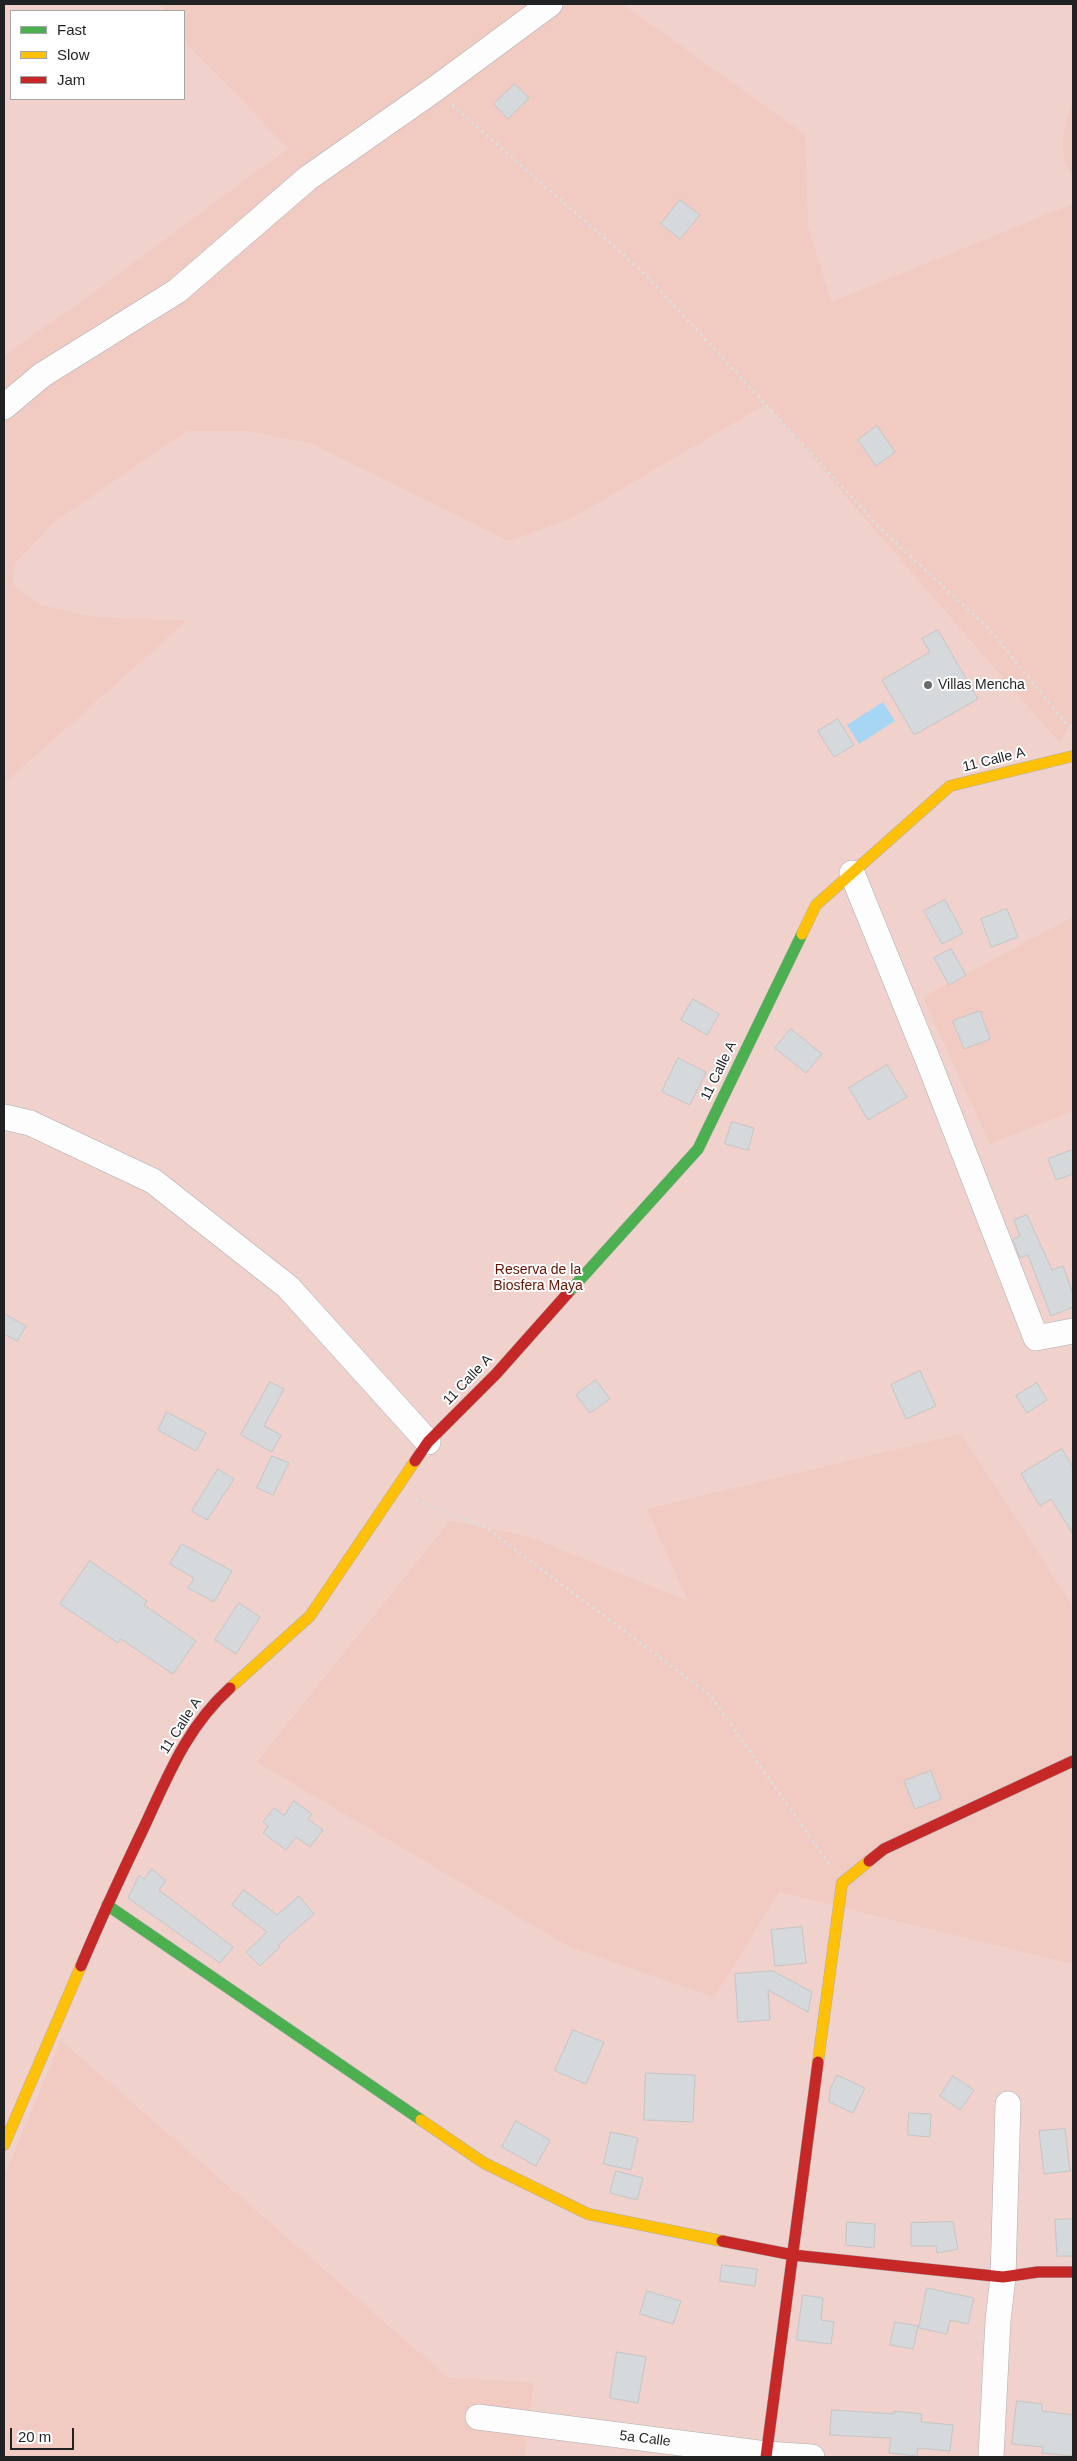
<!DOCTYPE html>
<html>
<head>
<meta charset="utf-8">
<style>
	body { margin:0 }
	#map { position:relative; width:1077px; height:2461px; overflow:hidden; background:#f0f3f6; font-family:Helvetica,sans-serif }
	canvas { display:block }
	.frame { position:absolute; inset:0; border:5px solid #1f2123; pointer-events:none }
	.legend { position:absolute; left:10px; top:10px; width:175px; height:90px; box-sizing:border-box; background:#fff; border:1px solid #a5a6a7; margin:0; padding:6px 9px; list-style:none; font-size:15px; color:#1f2123 }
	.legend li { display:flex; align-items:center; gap:10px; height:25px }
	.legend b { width:25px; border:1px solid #a5a6a7 }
	.scale { position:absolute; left:10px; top:2428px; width:64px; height:22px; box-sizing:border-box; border:2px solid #1f2123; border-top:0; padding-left:6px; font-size:15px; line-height:18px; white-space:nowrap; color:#1f2123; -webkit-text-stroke:4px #fff; paint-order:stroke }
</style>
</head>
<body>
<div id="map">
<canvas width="1077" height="2461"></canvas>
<div class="frame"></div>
<ul class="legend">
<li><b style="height:6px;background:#4caf50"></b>Fast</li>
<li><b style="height:6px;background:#ffc107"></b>Slow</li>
<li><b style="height:6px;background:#c62828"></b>Jam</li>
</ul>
<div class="scale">20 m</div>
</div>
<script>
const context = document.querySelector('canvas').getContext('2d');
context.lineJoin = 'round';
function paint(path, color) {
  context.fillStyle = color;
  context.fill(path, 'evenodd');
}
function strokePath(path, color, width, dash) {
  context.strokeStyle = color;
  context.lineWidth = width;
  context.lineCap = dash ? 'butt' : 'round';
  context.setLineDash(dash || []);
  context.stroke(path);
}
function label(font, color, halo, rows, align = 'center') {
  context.font = font + ' Helvetica,sans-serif';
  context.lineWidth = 4;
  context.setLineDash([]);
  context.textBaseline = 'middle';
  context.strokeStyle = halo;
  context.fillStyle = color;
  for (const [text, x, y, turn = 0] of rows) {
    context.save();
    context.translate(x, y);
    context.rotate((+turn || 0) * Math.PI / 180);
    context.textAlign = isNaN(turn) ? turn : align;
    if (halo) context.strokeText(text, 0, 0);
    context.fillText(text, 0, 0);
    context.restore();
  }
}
paint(new Path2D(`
	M 4,4 L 1073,4 L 1073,2457 L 4,2457 ZM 11,11 L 184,11 L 184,99 L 11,99 Z`), '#f0d1cb');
paint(new Path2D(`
	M 160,4 L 622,4 L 805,135 L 808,226 L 831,302 L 1073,204 L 1073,721 L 1059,742 L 766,404 L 572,518 L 509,541 L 312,444 L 249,431 L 187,431 L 55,521 L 15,563 L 12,585 L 41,605 L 94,617 L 186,621 L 4,783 L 4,356 L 92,294 L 289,148 L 184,41 L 184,11 L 165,11 Z
	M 1073,101 L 1073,177 C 1055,151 1065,128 1073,101 Z
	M 1073,917 L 1073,1111 L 990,1144 L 923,997 Z
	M 961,1434 L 1073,1607 L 1073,1964 L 779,1892 L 714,1997 L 570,1947 L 257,1762 L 450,1521 L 530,1537 L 688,1601 L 647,1509 Z
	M 61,2041 L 448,2378 L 534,2382 L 524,2457 L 4,2457 L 4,2177 Z`), '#f1cac2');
paint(new Path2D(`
	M 883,702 L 895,721 L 859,744 L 847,725 Z`), '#a7d6f5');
const building = new Path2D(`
	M 515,84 L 529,98 L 508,119 L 494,104 Z
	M 680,200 L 700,215 L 680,239 L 661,224 Z
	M 877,426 L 895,452 L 876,466 L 858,440 Z
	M 938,630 L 978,699 L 914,735 L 882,680 L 930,652 L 922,639 Z
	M 838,719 L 854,745 L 834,757 L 818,731 Z
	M 945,900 L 963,933 L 942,944 L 924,911 Z
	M 1007,909 L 1018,937 L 991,947 L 981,919 Z
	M 951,949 L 966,975 L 949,985 L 934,958 Z
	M 693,999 L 719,1014 L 707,1035 L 681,1020 Z
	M 980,1011 L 990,1039 L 964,1049 L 953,1021 Z
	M 791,1029 L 822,1054 L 806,1073 L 775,1048 Z
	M 678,1058 L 706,1072 L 690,1105 L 662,1092 Z
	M 887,1065 L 907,1097 L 868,1120 L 849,1088 Z
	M 732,1122 L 754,1128 L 748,1150 L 725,1144 Z
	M 1073,1150 L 1073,1174 L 1056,1180 L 1048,1159 Z
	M 1027,1215 L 1052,1270 L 1063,1266 L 1073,1294 L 1073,1307 L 1051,1316 L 1028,1255 L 1020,1258 L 1013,1239 L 1020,1236 L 1014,1220 Z
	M 4,1314 L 26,1326 L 17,1341 L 4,1334 Z
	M 920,1371 L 936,1406 L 906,1419 L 891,1385 Z
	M 596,1380 L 610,1399 L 590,1413 L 576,1395 Z
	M 270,1382 L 284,1389 L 264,1426 L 281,1435 L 272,1452 L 241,1435 Z
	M 1037,1383 L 1047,1400 L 1027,1413 L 1016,1396 Z
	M 167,1412 L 206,1433 L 196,1451 L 158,1430 Z
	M 1062,1449 L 1073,1467 L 1073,1534 L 1051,1499 L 1040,1506 L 1021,1474 Z
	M 272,1456 L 289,1463 L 273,1495 L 257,1488 Z
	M 218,1469 L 234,1479 L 207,1520 L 192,1511 Z
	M 182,1544 L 232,1571 L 214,1602 L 188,1588 L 194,1578 L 170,1564 Z
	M 90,1561 L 147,1601 L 144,1605 L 196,1641 L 173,1674 L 121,1639 L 118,1643 L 60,1604 Z
	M 239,1603 L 260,1617 L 236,1654 L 215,1640 Z
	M 931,1771 L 941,1799 L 915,1809 L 904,1781 Z
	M 294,1801 L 312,1814 L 308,1819 L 323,1830 L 310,1847 L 296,1837 L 286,1850 L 263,1833 L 268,1826 L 263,1822 L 274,1808 L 284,1815 Z
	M 152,1869 L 166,1881 L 159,1890 L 233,1947 L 220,1963 L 128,1898 L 139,1875 L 144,1879 Z
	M 244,1890 L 277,1915 L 299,1896 L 314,1914 L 278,1945 L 280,1947 L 260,1966 L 246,1952 L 267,1932 L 232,1905 Z
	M 802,1927 L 806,1963 L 775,1966 L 771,1930 Z
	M 773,1971 L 812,1992 L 808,2012 L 768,1990 L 770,2020 L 738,2022 L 735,1974 Z
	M 573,2030 L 604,2042 L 586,2084 L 555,2071 Z
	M 646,2073 L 695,2075 L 693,2122 L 644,2120 Z
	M 837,2075 L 865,2088 L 853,2113 L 829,2102 L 830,2090 Z
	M 953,2076 L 974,2090 L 960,2110 L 940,2096 Z
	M 909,2113 L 931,2114 L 930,2137 L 908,2135 Z
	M 516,2121 L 550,2140 L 536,2166 L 502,2147 Z
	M 1065,2129 L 1070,2171 L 1044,2174 L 1039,2131 Z
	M 611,2132 L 638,2138 L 631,2170 L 604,2164 Z
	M 616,2171 L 643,2178 L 637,2200 L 610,2193 Z
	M 1073,2219 L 1073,2256 L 1057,2256 L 1055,2220 Z
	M 847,2222 L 875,2224 L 874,2248 L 846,2245 Z
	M 953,2222 L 958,2249 L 937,2253 L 936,2246 L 911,2246 L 911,2223 Z
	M 722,2265 L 757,2269 L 755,2286 L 720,2281 Z
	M 927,2288 L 974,2298 L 968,2324 L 950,2320 L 947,2334 L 919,2328 Z
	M 647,2291 L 681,2301 L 673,2324 L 640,2314 Z
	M 803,2295 L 823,2298 L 821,2320 L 834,2322 L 831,2344 L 797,2340 Z
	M 895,2322 L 918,2326 L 913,2349 L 890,2345 Z
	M 617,2352 L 646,2357 L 638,2403 L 610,2398 Z
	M 1017,2401 L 1042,2404 L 1042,2411 L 1073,2415 L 1073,2456 L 1042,2453 L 1043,2447 L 1012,2444 Z
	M 832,2410 L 894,2414 L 894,2411 L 922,2414 L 921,2422 L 953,2425 L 950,2451 L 918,2448 L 917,2456 L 889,2453 L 891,2438 L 830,2435 Z`);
paint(building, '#d6d9db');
strokePath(building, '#c3c6c8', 1);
const street = new Path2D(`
	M 4,407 L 42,375 L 177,291 L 308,178 L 435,89 L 550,4
	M 852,873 L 928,1060 L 1036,1338 L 1073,1331
	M 4,1117 L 30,1123 L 153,1181 L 288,1287 L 428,1442
	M 478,2417 L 766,2454 L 812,2457
	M 991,2457 L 998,2320 L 1003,2277 L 1008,2104`);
const fast = new Path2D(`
	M 568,1293 L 698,1149 L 802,934
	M 107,1905 L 421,2120`);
const slow = new Path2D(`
	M 802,934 L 816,905 L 950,786 L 1073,756
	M 230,1688 L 310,1616 L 415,1461
	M 818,2062 L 842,1883 L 869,1861
	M 421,2120 L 484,2163 L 588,2214 L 722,2241
	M 4,2145 L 81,1966`);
const jam = new Path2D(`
	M 415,1461 L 428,1442 L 496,1374 L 568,1293
	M 869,1861 L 884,1849 L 1073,1761
	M 81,1966 C 101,1918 123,1871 146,1823 C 169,1773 188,1726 230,1688
	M 722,2241 L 793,2255 L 1003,2277 L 1038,2272 L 1073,2272
	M 766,2457 L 818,2062`);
strokePath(street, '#adafb1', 26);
strokePath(fast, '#adafb1', 12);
strokePath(slow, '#adafb1', 12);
strokePath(jam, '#adafb1', 12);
strokePath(new Path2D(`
	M 452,105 L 642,271 L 882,530 L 990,630 L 1073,732
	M 416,1500 L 485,1527 L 710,1695 L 829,1864`), '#dcdede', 3, [2.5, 4]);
strokePath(street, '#fdfdfe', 25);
strokePath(fast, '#4caf50', 11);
strokePath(slow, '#ffc107', 11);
strokePath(jam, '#c62828', 11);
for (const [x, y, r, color] of [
	[928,685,5,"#686a6d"]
]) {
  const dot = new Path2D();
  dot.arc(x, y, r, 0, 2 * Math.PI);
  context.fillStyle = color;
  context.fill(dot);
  strokePath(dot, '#fff', 2);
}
label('14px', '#1f2123', '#fff', [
	["Villas Mencha",938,685]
], 'left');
label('14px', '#1f2123', '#fff', [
	["11 Calle A",994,760,-14],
	["11 Calle A",719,1071,-64],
	["11 Calle A",468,1380,-46],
	["11 Calle A",181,1726,-57],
	["5a Calle",645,2439,7]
]);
label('14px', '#610', '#fff', [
	["Reserva de la",538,1270],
	["Biosfera Maya",538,1286]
]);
</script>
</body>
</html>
